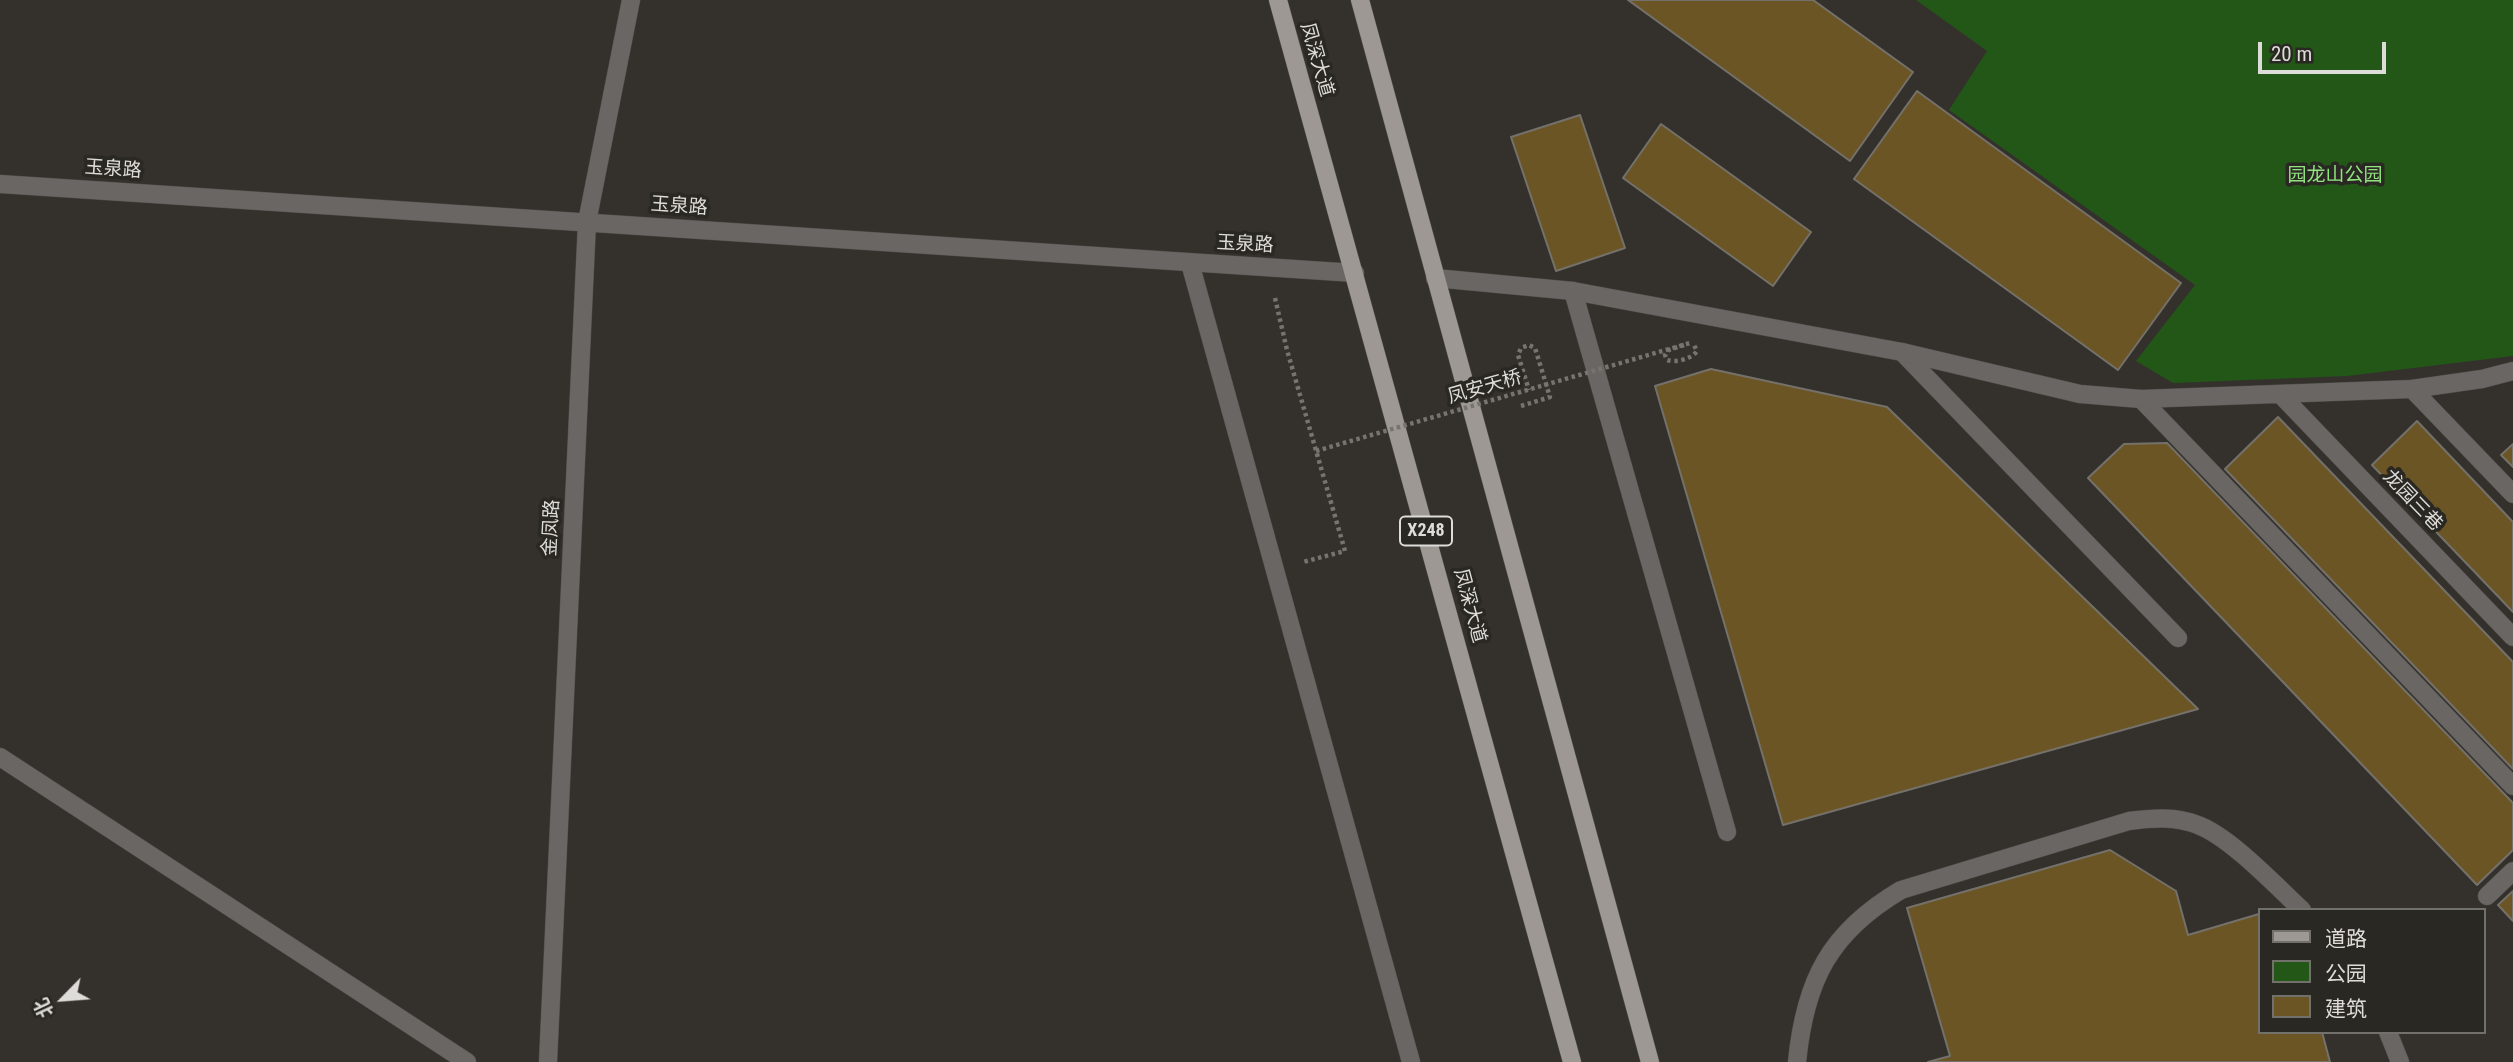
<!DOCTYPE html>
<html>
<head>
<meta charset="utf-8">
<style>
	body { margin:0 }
	#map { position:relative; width:2513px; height:1062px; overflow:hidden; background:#34312c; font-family:"Roboto Condensed","Noto Sans SC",sans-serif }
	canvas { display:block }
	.legend { position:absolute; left:2258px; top:908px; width:228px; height:126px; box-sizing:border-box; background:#2a2822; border:2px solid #72706b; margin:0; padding:9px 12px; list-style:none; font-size:21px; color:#dedcd9 }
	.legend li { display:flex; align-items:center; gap:14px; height:35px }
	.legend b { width:35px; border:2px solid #72706b }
	.north { position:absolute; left:28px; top:964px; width:70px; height:70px; -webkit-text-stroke:5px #2a2822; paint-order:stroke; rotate:245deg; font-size:19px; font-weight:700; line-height:28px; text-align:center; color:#dedcd9 }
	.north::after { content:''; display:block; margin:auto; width:24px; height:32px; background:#dedcd9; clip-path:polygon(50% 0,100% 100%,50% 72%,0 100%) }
	.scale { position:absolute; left:2258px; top:42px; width:128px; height:32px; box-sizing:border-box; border:4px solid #dedcd9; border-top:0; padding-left:9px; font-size:21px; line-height:24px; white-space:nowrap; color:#dedcd9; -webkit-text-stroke:5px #2a2822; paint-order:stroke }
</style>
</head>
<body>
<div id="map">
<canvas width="2513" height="1062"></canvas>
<ul class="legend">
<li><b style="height:9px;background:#9e9895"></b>道路</li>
<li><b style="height:19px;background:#235718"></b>公园</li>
<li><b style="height:19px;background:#6c5524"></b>建筑</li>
</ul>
<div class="north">北</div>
<div class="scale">20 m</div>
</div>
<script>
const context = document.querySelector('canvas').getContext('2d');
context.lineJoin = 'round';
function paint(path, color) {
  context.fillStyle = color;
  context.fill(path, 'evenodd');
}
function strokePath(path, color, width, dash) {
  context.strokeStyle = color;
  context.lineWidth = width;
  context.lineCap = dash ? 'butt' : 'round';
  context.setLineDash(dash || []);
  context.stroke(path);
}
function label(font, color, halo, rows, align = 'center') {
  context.font = font + ' "Roboto Condensed","Noto Sans SC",sans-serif';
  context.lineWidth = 7;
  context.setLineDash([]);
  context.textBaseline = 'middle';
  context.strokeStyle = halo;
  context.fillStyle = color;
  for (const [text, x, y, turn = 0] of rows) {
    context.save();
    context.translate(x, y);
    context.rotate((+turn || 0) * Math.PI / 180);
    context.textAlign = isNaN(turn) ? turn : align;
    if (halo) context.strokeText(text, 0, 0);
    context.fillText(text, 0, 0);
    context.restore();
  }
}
paint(new Path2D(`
	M 1916,0 L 2513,0 L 2513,356 L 2347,376 L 2173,383 L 2136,361 L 2195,285 L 1949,110 L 1987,51 Z`), '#235718');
const building = new Path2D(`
	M 1628,0 L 1813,0 L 1913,72 L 1850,161 Z
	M 1917,91 L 2181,283 L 2118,370 L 1854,179 Z
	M 1580,115 L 1625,248 L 1556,271 L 1511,137 Z
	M 1661,124 L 1811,232 L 1773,286 L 1623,178 Z
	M 1711,369 L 1887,407 L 2198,709 L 1783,825 L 1655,386 Z
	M 2278,417 L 2513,662 L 2513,769 L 2225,469 Z
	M 2417,421 L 2513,522 L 2513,612 L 2372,465 Z
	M 2167,443 L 2513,803 L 2513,850 L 2477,885 L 2088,478 L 2124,444 Z
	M 2513,444 L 2513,467 L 2501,455 Z
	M 2110,850 L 2176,891 L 2188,935 L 2259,914 L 2259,1032 L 2322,1032 L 2330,1062 L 1928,1062 L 1950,1056 L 1907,908 Z
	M 2513,891 L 2513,921 L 2498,905 Z`);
paint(building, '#6c5524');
strokePath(building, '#74716b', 2);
const service = new Path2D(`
	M 1573,291 L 1727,832
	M 1902,352 L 2178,638
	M 2412,389 L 2513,494
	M 2141,399 L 2513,786
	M 2487,896 L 2513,871
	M 2388,1032 L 2400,1062
	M 1797,1062 C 1805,980 1830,932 1901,890 L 2129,821 C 2151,818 2176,816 2198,825 C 2230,837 2275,885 2302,910`);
const minor = new Path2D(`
	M 1190,263 L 1411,1062
	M 1435,278 L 1573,291 L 1902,352 L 2080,394 L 2141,399 L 2412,389 L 2482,379 L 2513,371
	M 2280,394 L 2513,637
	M 0,757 L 467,1062
	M 548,1062 L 587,222 L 631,0`);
const tertiary = new Path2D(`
	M 0,184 L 1355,273`);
const primary = new Path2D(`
	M 1278,0 L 1572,1062
	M 1360,0 L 1650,1062`);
strokePath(service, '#4f4c48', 19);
strokePath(minor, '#4f4c48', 19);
strokePath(tertiary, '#4f4c48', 19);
strokePath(primary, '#4f4c48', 19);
strokePath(new Path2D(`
	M 1275,298 L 1287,350 L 1345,551 L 1303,562
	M 1684,345 L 1669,350 L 1665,355 L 1667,360 C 1675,363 1692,359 1697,351 L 1694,345
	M 1521,406 L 1550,397 L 1535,348 L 1529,345 L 1521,348 L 1518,355 L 1529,390`), '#777470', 4.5, [3.5, 3.5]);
strokePath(service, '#696664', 18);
strokePath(minor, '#696664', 18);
strokePath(tertiary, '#696664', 18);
strokePath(primary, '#9e9895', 18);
strokePath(new Path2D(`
	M 1316,451 L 1690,343`), '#777470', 4.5, [3.5, 3.5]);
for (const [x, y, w] of [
	[1426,531,52]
]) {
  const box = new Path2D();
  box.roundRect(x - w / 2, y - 14.5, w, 29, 5);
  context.fillStyle = '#2a2822';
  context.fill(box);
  strokePath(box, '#dedcd9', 2);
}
label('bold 18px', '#dedcd9', null, [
	["X248",1426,531]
]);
label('19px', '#dedcd9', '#2a2822', [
	["凤深大道",1316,60,74],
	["玉泉路",113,170,4],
	["玉泉路",679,207,4],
	["玉泉路",1245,245,3],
	["凤安天桥",1485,388,-16],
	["龙园三巷",2412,501,46],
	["金凤路",552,528,-87],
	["凤深大道",1469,606,75]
]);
label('19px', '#91e281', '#2a2822', [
	["园龙山公园",2335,176]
]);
</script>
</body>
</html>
